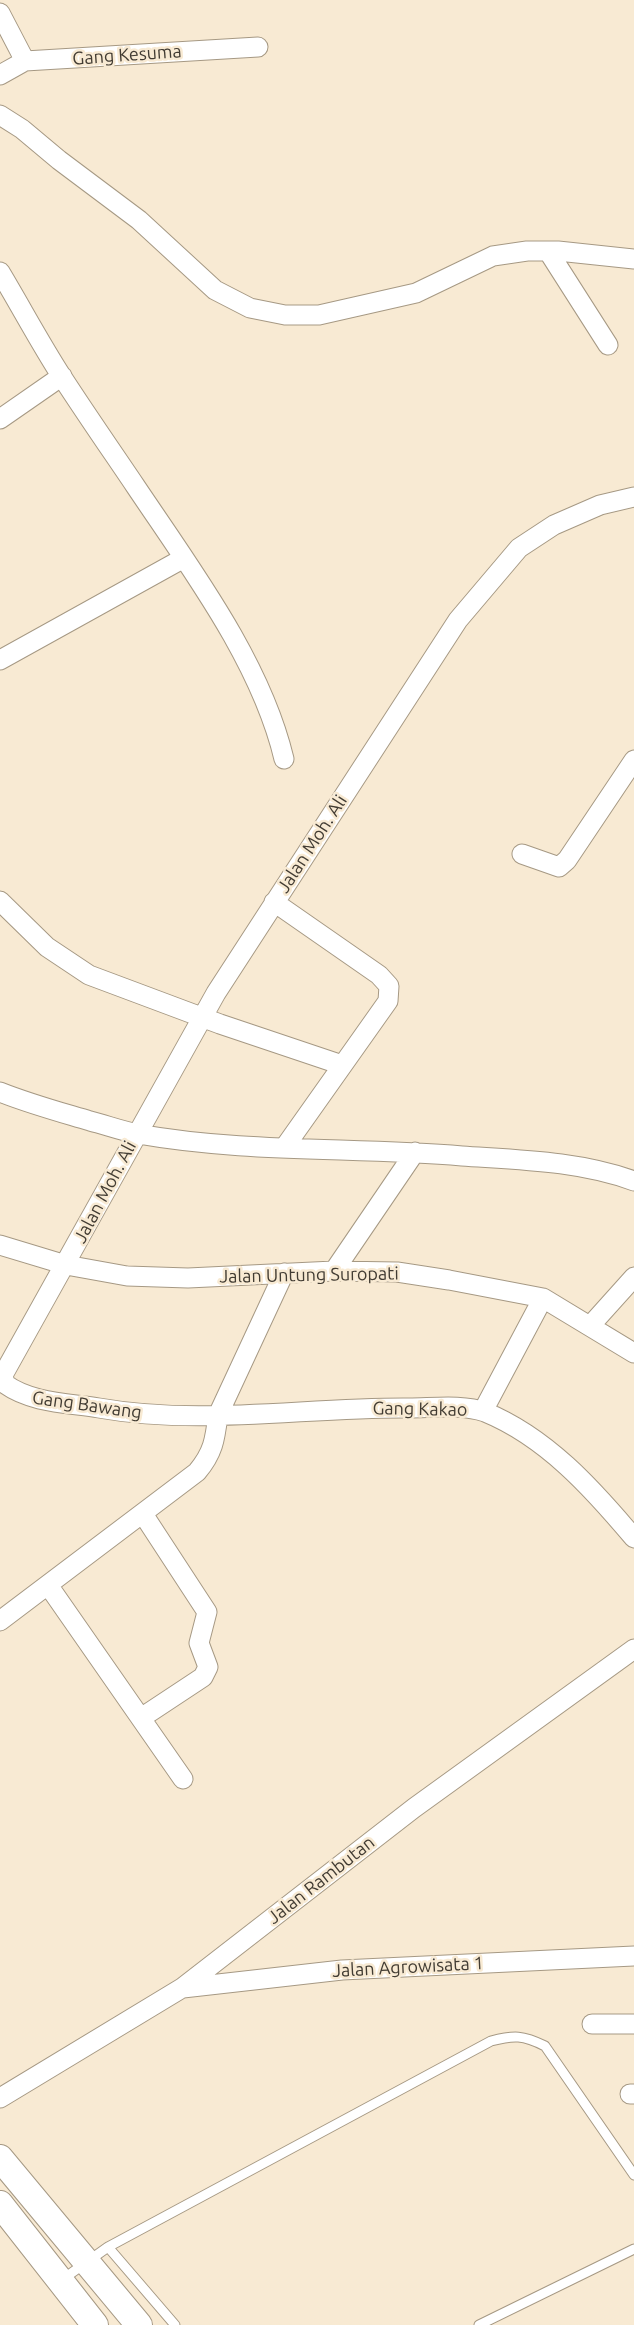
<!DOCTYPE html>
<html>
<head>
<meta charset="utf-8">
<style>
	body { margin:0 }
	canvas { display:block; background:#f8ead3 }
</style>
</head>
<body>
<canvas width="634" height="2325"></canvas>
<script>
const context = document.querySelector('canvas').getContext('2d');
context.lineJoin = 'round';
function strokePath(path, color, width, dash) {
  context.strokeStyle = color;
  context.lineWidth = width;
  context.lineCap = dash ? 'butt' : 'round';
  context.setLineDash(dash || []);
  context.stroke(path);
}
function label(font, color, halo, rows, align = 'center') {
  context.font = font + ' Ubuntu,sans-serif';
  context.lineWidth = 5;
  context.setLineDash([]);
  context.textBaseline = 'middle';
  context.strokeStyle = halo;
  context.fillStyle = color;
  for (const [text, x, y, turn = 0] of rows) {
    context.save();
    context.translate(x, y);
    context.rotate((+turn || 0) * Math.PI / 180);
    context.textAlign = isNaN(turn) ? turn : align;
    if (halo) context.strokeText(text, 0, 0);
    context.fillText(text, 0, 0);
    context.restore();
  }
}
const lane = new Path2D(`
	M 108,2247 L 175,2325
	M 63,2279 L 108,2247 L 491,2041 C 514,2035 523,2035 545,2046 L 634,2175
	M 479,2325 L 634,2249`);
const street = new Path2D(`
	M 0,13 L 25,61
	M 0,75 L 25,61 L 258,47
	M 0,115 L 22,129 L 59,160 L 139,220 L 215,290 L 250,308 L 285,315 L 319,315 L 416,293 L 493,256 L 527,251 L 558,251 L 634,259
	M 548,251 L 608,345
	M 0,272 C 21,307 40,343 62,377 C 86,414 111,450 136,487 C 191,569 261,662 284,759
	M 0,419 L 62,376
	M 634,497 L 600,505 L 554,525 L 519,548 L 458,620 L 216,993 L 3,1375 L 5,1384 C 31,1403 68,1403 99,1408 C 201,1426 306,1407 409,1408 C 432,1408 463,1404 485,1412 C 546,1437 592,1488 634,1538
	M 0,660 L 184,558
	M 522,854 L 559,867 L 567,860 L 634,760
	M 0,901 L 47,947 L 89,975 L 220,1024 L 342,1065
	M 274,902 L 379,975 L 389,986 L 388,1001 L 284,1148
	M 0,1092 C 30,1104 60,1112 90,1121 C 106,1125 122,1131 138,1134 C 245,1153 354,1147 462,1156 C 520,1160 579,1161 634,1181
	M 0,1245 L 66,1265 L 127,1276 L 188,1278 L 334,1271 L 397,1272 L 449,1280 L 543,1298 L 634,1353
	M 334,1271 L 415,1152
	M 590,1326 L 634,1277
	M 483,1411 L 543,1298
	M 48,1585 L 183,1779
	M 0,1621 L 197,1472 C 213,1453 215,1440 218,1415 L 284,1273
	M 141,1718 L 203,1677 L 208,1667 L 199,1643 L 207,1612 L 143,1514
	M 183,1988 L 342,1970 L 634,1956
	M 592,2024 L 634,2024
	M 630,2094 L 634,2094
	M 0,2098 L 182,1988 L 414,1808 L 634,1649`);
const secondary = new Path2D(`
	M 0,2158 L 139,2325
	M 0,2204 L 95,2325`);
strokePath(lane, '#a69984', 11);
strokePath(street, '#a69984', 21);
strokePath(secondary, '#a69984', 28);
strokePath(lane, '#fff', 9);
strokePath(street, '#fff', 19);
strokePath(secondary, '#fff', 26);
label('18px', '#423c33', '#f8ead3', [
	["Gang Kesuma",127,55,-4],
	["Jalan Moh. Ali",312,844,-57],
	["Jalan Moh. Ali",105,1192,-62],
	["Jalan Untung Suropati",309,1275,-1],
	["Gang Bawang",87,1405,8],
	["Gang Kakao",420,1409,1],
	["Jalan Rambutan",321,1880,-38],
	["Jalan Agrowisata 1",408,1967,-3]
]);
</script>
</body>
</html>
